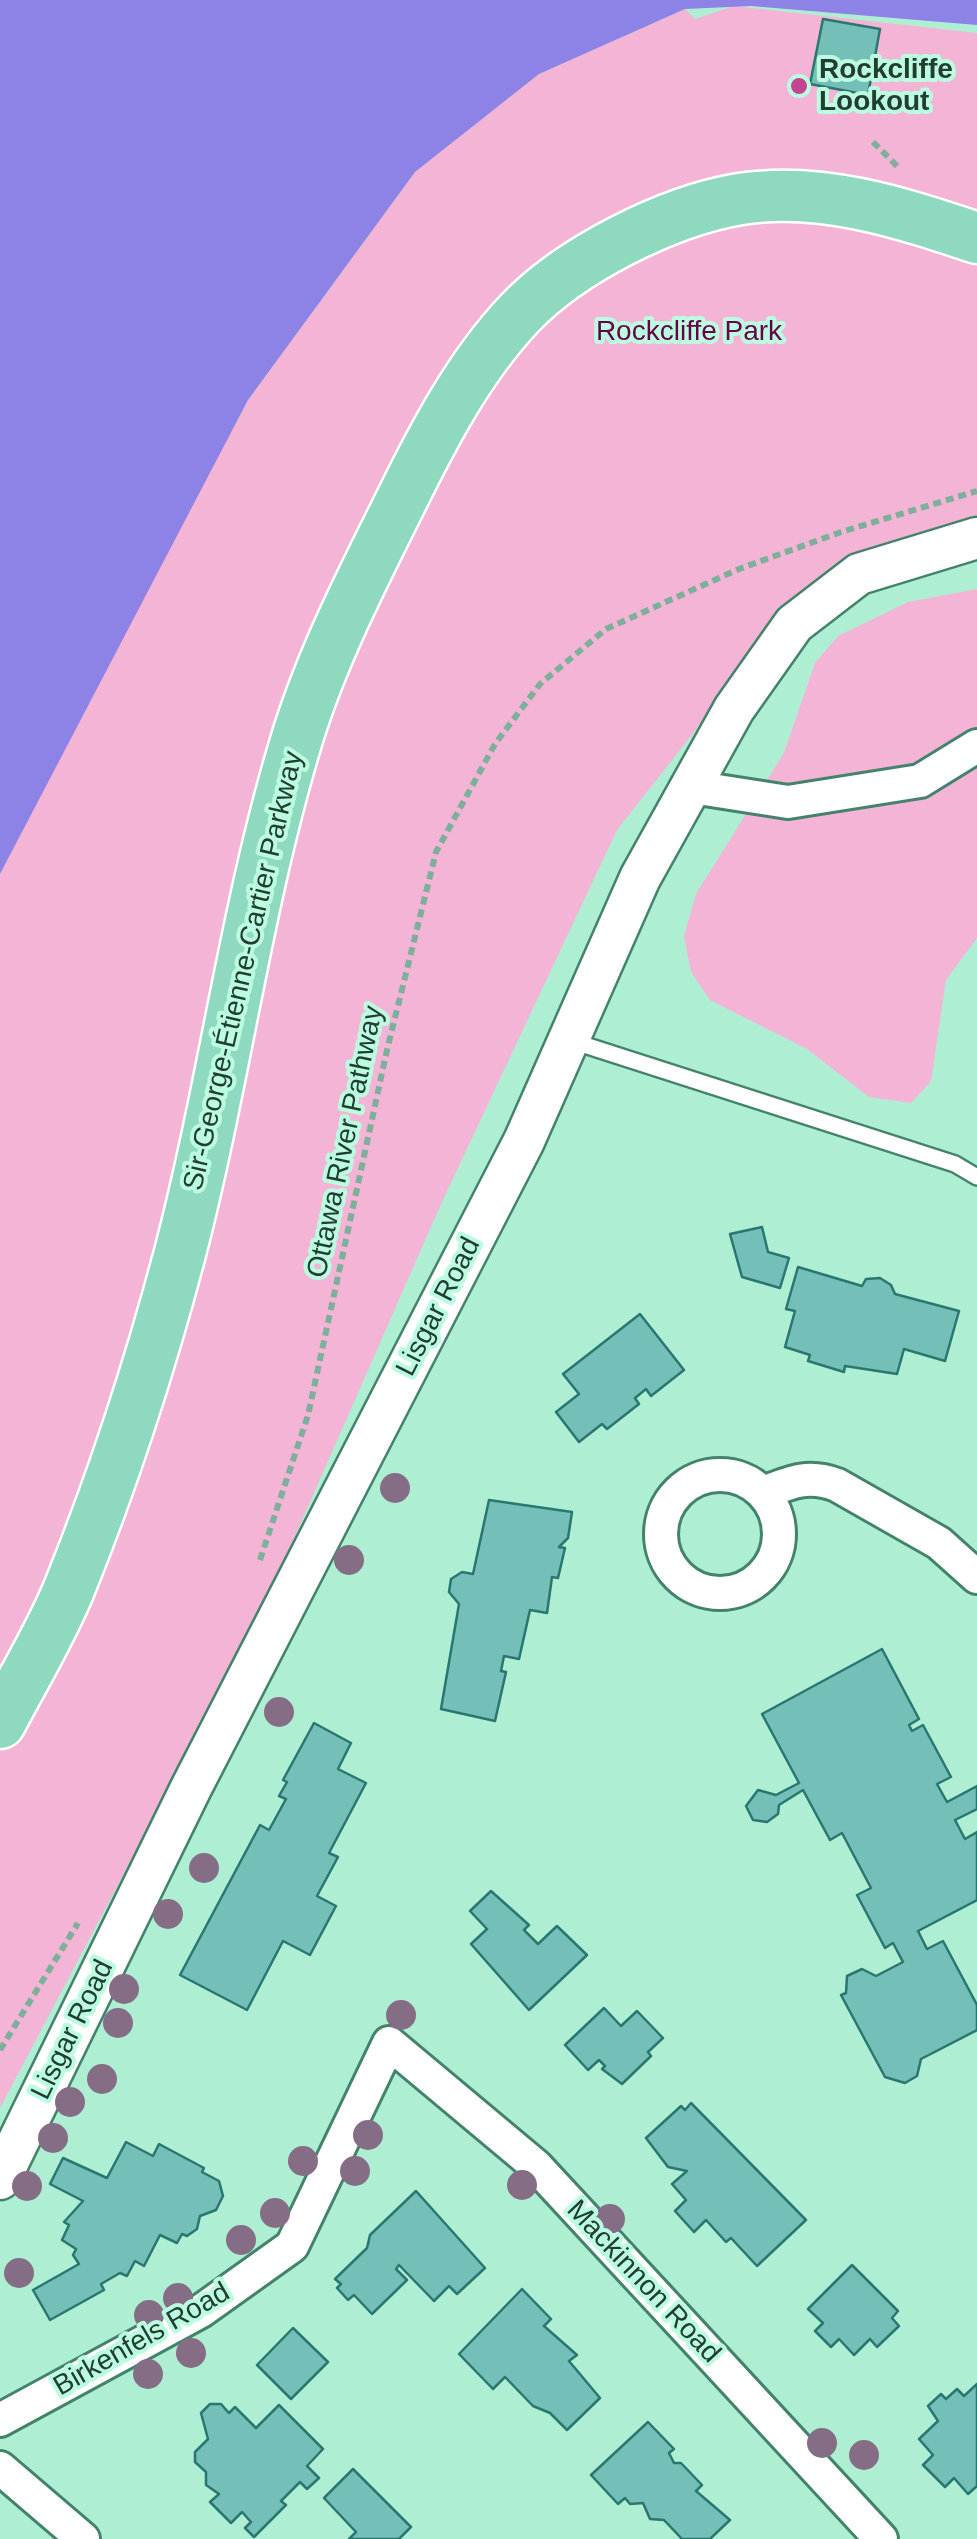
<!DOCTYPE html>
<html>
<head>
<meta charset="utf-8">
<style>
	body { margin:0 }
	canvas { display:block; background:#aeefd4 }
</style>
</head>
<body>
<canvas width="977" height="2539"></canvas>
<script>
const context = document.querySelector('canvas').getContext('2d');
context.lineJoin = 'round';
function paint(path, color) {
  context.fillStyle = color;
  context.fill(path, 'evenodd');
}
function strokePath(path, color, width, dash) {
  context.strokeStyle = color;
  context.lineWidth = width;
  context.lineCap = dash ? 'butt' : 'round';
  context.setLineDash(dash || []);
  context.stroke(path);
}
function label(font, color, halo, rows, align = 'center') {
  context.font = font + ' Helvetica,sans-serif';
  context.lineWidth = 8;
  context.setLineDash([]);
  context.textBaseline = 'middle';
  context.strokeStyle = halo;
  context.fillStyle = color;
  for (const [text, x, y, turn = 0] of rows) {
    context.save();
    context.translate(x, y);
    context.rotate((+turn || 0) * Math.PI / 180);
    context.textAlign = isNaN(turn) ? turn : align;
    if (halo) context.strokeText(text, 0, 0);
    context.fillText(text, 0, 0);
    context.restore();
  }
}
paint(new Path2D(`
	M 734,6 L 977,33 L 977,519 L 854,562 L 763,634 L 710,712 L 617,830 L 441,1204 L 260,1616 L 0,2108 L 0,874 L 98,665 L 106,663 L 248,400 L 415,172 L 539,74 L 685,9 L 695,19 Z
	M 977,589 L 977,938 L 946,980 L 931,1081 L 911,1103 L 869,1097 L 807,1049 L 710,1000 L 691,972 L 684,936 L 696,894 L 784,753 L 815,663 L 838,636 L 908,602 Z`), '#f4b4d5');
paint(new Path2D(`
	M 0,0 L 977,0 L 977,25 L 751,6 L 685,9 L 539,74 L 415,172 L 248,400 L 0,874 Z`), '#8d82e6');
const building = new Path2D(`
	M 823,19 L 880,29 L 868,95 L 810,84 Z
	M 762,1227 L 768,1252 L 789,1258 L 780,1288 L 742,1277 L 730,1234 Z
	M 798,1267 L 862,1286 L 866,1279 L 880,1278 L 891,1285 L 895,1294 L 959,1311 L 945,1361 L 904,1349 L 897,1374 L 845,1366 L 844,1372 L 808,1361 L 810,1355 L 785,1347 L 795,1311 L 786,1309 Z
	M 640,1314 L 684,1370 L 651,1396 L 646,1389 L 635,1398 L 639,1404 L 607,1429 L 602,1424 L 579,1442 L 556,1412 L 579,1394 L 563,1374 Z
	M 489,1500 L 572,1512 L 568,1538 L 559,1547 L 565,1548 L 558,1578 L 552,1577 L 547,1613 L 530,1610 L 519,1659 L 504,1656 L 501,1671 L 506,1672 L 495,1721 L 441,1709 L 459,1604 L 449,1592 L 451,1579 L 462,1572 L 473,1574 Z
	M 882,1649 L 919,1719 L 909,1725 L 912,1731 L 923,1725 L 951,1777 L 937,1784 L 947,1802 L 977,1786 L 977,1809 L 955,1820 L 965,1839 L 977,1832 L 977,1900 L 918,1931 L 927,1949 L 943,1941 L 977,2005 L 977,2030 L 921,2059 L 917,2076 L 905,2083 L 885,2077 L 841,1995 L 846,1993 L 847,1976 L 862,1969 L 876,1976 L 903,1962 L 893,1943 L 885,1948 L 857,1895 L 871,1888 L 842,1833 L 830,1840 L 803,1790 L 779,1805 L 778,1814 L 767,1822 L 753,1820 L 746,1806 L 758,1790 L 776,1795 L 799,1783 L 762,1714 Z
	M 314,1723 L 351,1743 L 338,1769 L 366,1783 L 329,1853 L 338,1857 L 317,1896 L 336,1906 L 310,1955 L 283,1941 L 247,2010 L 180,1975 L 260,1825 L 269,1830 L 286,1799 L 279,1796 L 287,1782 L 283,1780 Z
	M 491,1891 L 529,1925 L 524,1930 L 538,1944 L 557,1926 L 587,1955 L 529,2010 L 471,1944 L 487,1929 L 470,1911 Z
	M 604,2008 L 621,2026 L 637,2011 L 663,2038 L 648,2052 L 651,2056 L 622,2084 L 602,2069 L 605,2066 L 599,2060 L 588,2070 L 565,2045 Z
	M 691,2103 L 806,2220 L 757,2266 L 731,2238 L 726,2242 L 706,2220 L 694,2232 L 675,2211 L 686,2200 L 672,2184 L 687,2171 L 668,2167 L 646,2138 L 681,2106 L 685,2110 Z
	M 126,2142 L 153,2156 L 159,2144 L 204,2168 L 202,2172 L 219,2181 L 223,2196 L 216,2210 L 200,2216 L 197,2229 L 187,2236 L 182,2234 L 177,2243 L 160,2235 L 144,2266 L 135,2261 L 127,2276 L 120,2273 L 101,2284 L 104,2290 L 50,2320 L 33,2290 L 79,2264 L 73,2255 L 76,2249 L 62,2240 L 69,2225 L 64,2222 L 83,2201 L 50,2184 L 63,2158 L 107,2178 Z
	M 416,2191 L 485,2268 L 457,2294 L 449,2286 L 434,2301 L 399,2265 L 396,2269 L 407,2280 L 372,2314 L 354,2295 L 348,2300 L 337,2288 L 341,2284 L 335,2279 L 367,2248 L 370,2235 Z
	M 852,2265 L 898,2311 L 892,2318 L 899,2326 L 877,2347 L 870,2339 L 854,2355 L 839,2339 L 831,2347 L 815,2331 L 823,2323 L 808,2309 Z
	M 522,2289 L 551,2319 L 544,2326 L 577,2355 L 569,2361 L 600,2398 L 567,2430 L 550,2413 L 533,2406 L 505,2377 L 493,2389 L 459,2354 Z
	M 293,2328 L 328,2362 L 291,2399 L 257,2365 Z
	M 977,2384 L 977,2486 L 968,2494 L 954,2478 L 945,2487 L 923,2465 L 933,2455 L 919,2439 L 938,2421 L 928,2406 L 941,2394 L 946,2399 L 957,2389 L 964,2396 Z
	M 210,2404 L 221,2404 L 229,2413 L 235,2407 L 256,2428 L 279,2405 L 323,2449 L 307,2466 L 319,2478 L 307,2489 L 300,2482 L 281,2501 L 286,2505 L 254,2537 L 245,2528 L 251,2522 L 242,2512 L 231,2523 L 210,2502 L 219,2494 L 206,2485 L 206,2472 L 195,2462 L 195,2452 L 208,2439 L 201,2413 Z
	M 648,2422 L 674,2449 L 669,2453 L 674,2463 L 681,2463 L 702,2485 L 696,2491 L 730,2520 L 710,2539 L 682,2539 L 664,2520 L 650,2519 L 643,2503 L 630,2504 L 625,2498 L 618,2504 L 591,2475 Z
	M 353,2469 L 411,2527 L 399,2539 L 349,2539 L 356,2532 L 324,2498 Z`);
paint(building, '#74bfb7');
strokePath(building, '#297770', 2.5);
const service = new Path2D(`
	M 569,1040 L 955,1164 L 977,1177`);
const minor = new Path2D(`
	M 692,787 L 788,802 L 920,781 L 977,746
	M661 1534a59 59 0 1 1 118 0a59 59 0 1 1-118 0Z
	M 763,1493 C 791,1482 808,1474 837,1485 L 939,1543 L 977,1577
	M 0,2420 L 201,2311 L 292,2246 L 389,2043 L 536,2166 L 881,2539
	M 0,2468 L 83,2539`);
const tertiary = new Path2D(`
	M 0,2179 L 191,1788 L 524,1141 L 640,878 L 734,709 L 794,624 L 859,574 L 977,538`);
const primary = new Path2D(`
	M 0,1723 C 23,1679 50,1635 69,1589 C 113,1480 150,1366 180,1253 C 225,1081 246,903 299,732 C 324,653 364,575 401,501 C 433,436 469,367 519,314 C 570,260 668,211 740,199 C 821,186 902,213 977,238`);
strokePath(service, '#44836b', 20);
strokePath(minor, '#44836b', 38);
strokePath(tertiary, '#44836b', 45);
strokePath(primary, '#fff', 55);
strokePath(new Path2D(`
	M 873,142 L 899,168
	M 260,1560 L 308,1415 L 387,1050 L 436,852 L 495,744 L 540,684 L 606,629 L 739,569 L 841,532 L 977,491
	M 0,2050 L 78,1923`), '#7db09b', 6, [8, 5]);
strokePath(service, '#fff', 15);
strokePath(minor, '#fff', 32);
strokePath(tertiary, '#fff', 40);
strokePath(primary, '#8ed9bf', 50);
context.fillStyle = '#866d86';
for (const [x, y] of [
	[395,1488],
	[349,1560],
	[279,1712],
	[204,1868],
	[168,1914],
	[124,1989],
	[401,2015],
	[118,2023],
	[102,2079],
	[70,2102],
	[368,2135],
	[53,2138],
	[303,2161],
	[355,2171],
	[522,2185],
	[27,2186],
	[275,2213],
	[610,2219],
	[241,2240],
	[19,2273],
	[178,2298],
	[149,2315],
	[191,2353],
	[148,2374],
	[822,2443],
	[864,2455]
]) {
  context.beginPath();
  context.arc(x, y, 15, 0, 2 * Math.PI);
  context.fill();
}
for (const [x, y, r, color] of [
	[799,86,10,"#c34491"]
]) {
  const dot = new Path2D();
  dot.arc(x, y, r, 0, 2 * Math.PI);
  context.fillStyle = color;
  context.fill(dot);
  strokePath(dot, '#bbfde1', 4);
}
label('bold 28px', '#223d32', '#bbfde1', [
	["Rockcliffe",819,70],
	["Lookout",819,102]
], 'left');
label('28px', '#660346', '#bbfde1', [
	["Rockcliffe Park",689,332]
]);
label('28px', '#223d32', '#bbfde1', [
	["Sir-George-Étienne-Cartier Parkway",244,971,-77],
	["Ottawa River Pathway",346,1142,-78],
	["Lisgar Road",439,1307,-63],
	["Lisgar Road",73,2030,-64],
	["Mackinnon Road",643,2282,47],
	["Birkenfels Road",142,2340,-30]
]);
</script>
</body>
</html>
